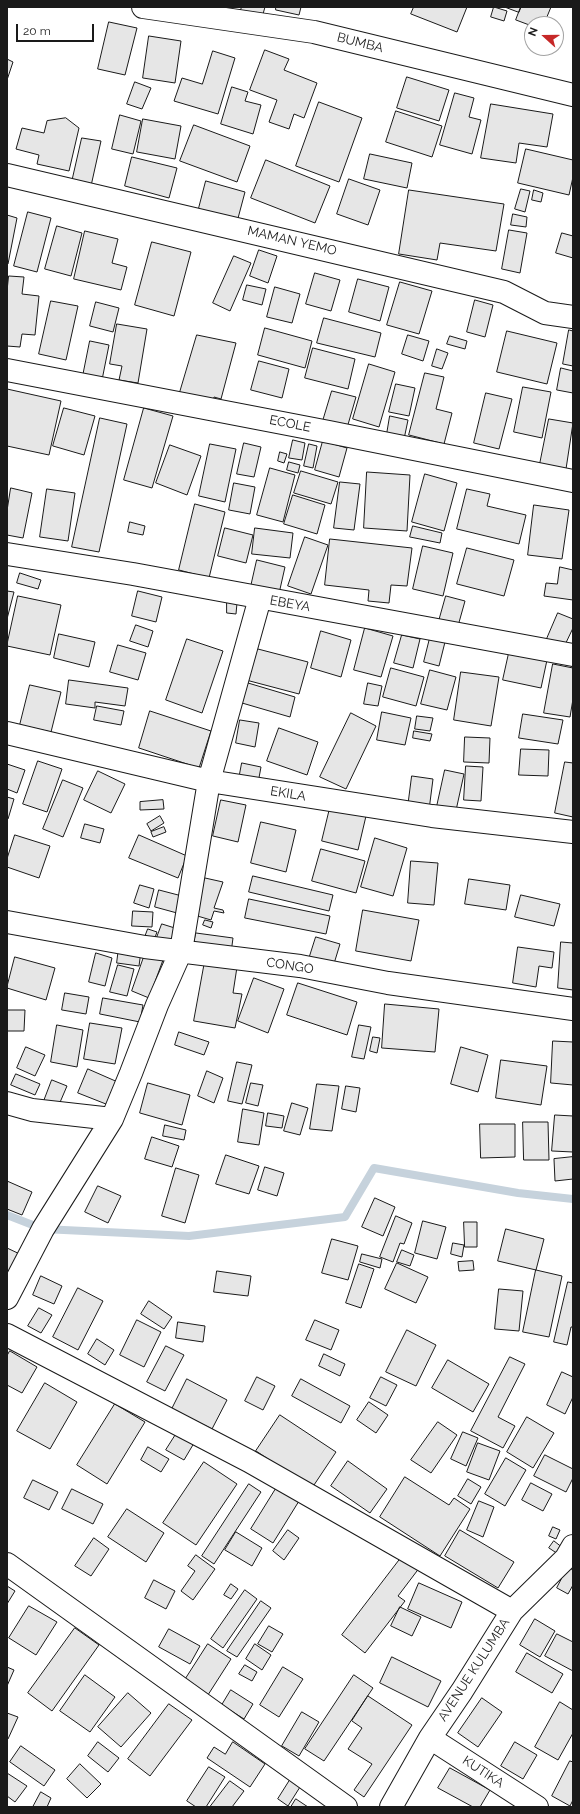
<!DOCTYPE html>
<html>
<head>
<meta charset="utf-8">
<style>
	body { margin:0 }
	#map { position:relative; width:580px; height:1814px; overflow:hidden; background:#fff; font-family:Raleway,sans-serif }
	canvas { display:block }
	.frame { position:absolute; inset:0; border:8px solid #1a1a1a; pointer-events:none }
	.north { position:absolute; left:524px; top:16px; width:40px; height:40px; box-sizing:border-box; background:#fff; border:1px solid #a3a3a3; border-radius:50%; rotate:291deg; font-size:11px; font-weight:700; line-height:16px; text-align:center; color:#1a1a1a }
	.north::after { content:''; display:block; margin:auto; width:14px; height:18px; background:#c62828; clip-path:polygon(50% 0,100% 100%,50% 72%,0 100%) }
	.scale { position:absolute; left:16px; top:24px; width:78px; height:18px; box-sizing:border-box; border:2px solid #1a1a1a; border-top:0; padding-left:5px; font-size:12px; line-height:14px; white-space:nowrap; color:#1a1a1a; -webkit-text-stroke:3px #fff; paint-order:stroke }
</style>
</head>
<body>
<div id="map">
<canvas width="580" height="1814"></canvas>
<div class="frame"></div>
<div class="north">N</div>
<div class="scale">20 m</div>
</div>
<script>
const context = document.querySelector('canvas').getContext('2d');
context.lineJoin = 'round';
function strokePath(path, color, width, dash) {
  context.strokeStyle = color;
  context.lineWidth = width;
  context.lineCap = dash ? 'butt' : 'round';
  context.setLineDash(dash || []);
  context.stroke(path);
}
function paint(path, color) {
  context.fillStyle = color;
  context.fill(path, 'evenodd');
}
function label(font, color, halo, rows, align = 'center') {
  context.font = font + ' Raleway,sans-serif';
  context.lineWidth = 3;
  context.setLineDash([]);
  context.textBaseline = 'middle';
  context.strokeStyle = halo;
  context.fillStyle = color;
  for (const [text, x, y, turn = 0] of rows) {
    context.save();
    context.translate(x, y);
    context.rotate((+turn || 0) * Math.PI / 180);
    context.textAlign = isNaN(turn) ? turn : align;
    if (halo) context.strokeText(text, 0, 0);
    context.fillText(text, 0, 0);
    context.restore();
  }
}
strokePath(new Path2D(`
	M 7,1215 L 43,1229 L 189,1236 L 345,1217 L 374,1168 L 518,1193 L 573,1199`), '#c6d2dc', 8);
const building = new Path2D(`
	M 242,7 L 265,7 L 261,21 L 239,15 Z
	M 276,7 L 301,7 L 299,15 L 276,10 Z
	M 414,7 L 467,7 L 457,32 L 411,14 Z
	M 494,7 L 507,11 L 504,21 L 491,17 Z
	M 505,7 L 521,7 L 519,12 Z
	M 521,7 L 551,7 L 544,24 L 532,24 L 532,26 L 516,20 Z
	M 109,22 L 137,28 L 125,75 L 98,69 Z
	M 149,36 L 181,41 L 175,83 L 143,78 Z
	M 265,50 L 289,59 L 284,70 L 317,83 L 304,118 L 294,114 L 289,129 L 269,122 L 277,100 L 250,90 Z
	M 213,51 L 235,58 L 218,114 L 174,101 L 182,78 L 202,84 Z
	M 7,59 L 13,62 L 7,80 Z
	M 407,77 L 449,90 L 439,121 L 397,108 Z
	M 135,82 L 151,88 L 142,109 L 127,104 Z
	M 232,87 L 248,92 L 245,101 L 261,105 L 253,134 L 221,124 Z
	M 455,93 L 474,98 L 469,117 L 481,120 L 472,154 L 440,145 Z
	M 319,102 L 362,118 L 339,182 L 296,166 Z
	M 491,104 L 553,114 L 547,147 L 519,143 L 516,163 L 481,158 Z
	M 396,111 L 442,126 L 432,157 L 386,142 Z
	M 120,115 L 141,121 L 133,154 L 112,149 Z
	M 66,118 L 79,128 L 69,171 L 37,164 L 39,155 L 16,149 L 22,128 L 44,133 L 47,121 Z
	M 143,119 L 181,126 L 175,159 L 137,152 Z
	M 194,125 L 250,146 L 237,182 L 180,161 Z
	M 82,138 L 101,141 L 91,186 L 72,182 Z
	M 526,149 L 573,160 L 573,177 L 569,195 L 518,183 Z
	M 370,154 L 412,163 L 407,188 L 364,179 Z
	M 132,157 L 177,168 L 169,198 L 125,186 Z
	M 266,160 L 330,186 L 315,223 L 251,198 Z
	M 349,179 L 380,190 L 368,225 L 337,214 Z
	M 206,181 L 245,192 L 237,222 L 198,212 Z
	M 521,189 L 530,191 L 525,212 L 515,209 Z
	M 409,190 L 504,204 L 496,251 L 440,243 L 437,260 L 399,254 Z
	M 534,190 L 543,193 L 541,202 L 532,200 Z
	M 28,212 L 51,218 L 37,272 L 14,266 Z
	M 513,214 L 527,217 L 526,227 L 511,225 Z
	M 7,215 L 17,218 L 8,264 L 7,264 Z
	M 57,226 L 82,233 L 71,276 L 45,269 Z
	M 509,230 L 527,233 L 520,273 L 502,269 Z
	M 85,231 L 118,239 L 112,263 L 127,267 L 121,290 L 74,279 Z
	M 562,233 L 573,236 L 573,258 L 556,253 Z
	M 152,242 L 191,252 L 174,316 L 135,305 Z
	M 259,250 L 277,256 L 268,283 L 250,276 Z
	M 234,256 L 251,263 L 230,311 L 213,303 Z
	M 315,273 L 340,280 L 331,311 L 306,304 Z
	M 9,276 L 24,277 L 22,294 L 39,296 L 35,335 L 22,334 L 20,347 L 7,346 L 7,291 Z
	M 358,279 L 389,287 L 380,321 L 349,312 Z
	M 400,282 L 432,291 L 419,334 L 387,325 Z
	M 247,285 L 266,289 L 262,305 L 243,300 Z
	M 275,287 L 300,294 L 292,323 L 267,317 Z
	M 475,300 L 493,305 L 485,337 L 467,332 Z
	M 51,301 L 78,306 L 66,360 L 39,354 Z
	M 96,302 L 119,308 L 113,332 L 90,326 Z
	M 324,318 L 381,333 L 375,357 L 317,343 Z
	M 117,324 L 147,329 L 138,383 L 119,380 L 122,366 L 110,364 Z
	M 265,328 L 312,341 L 305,368 L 258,355 Z
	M 569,330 L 573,331 L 573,366 L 563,364 Z
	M 507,331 L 557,343 L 547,384 L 497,372 Z
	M 197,335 L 236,343 L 221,399 L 214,397 L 211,408 L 178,399 Z
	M 408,335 L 429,341 L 423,361 L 402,354 Z
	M 450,336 L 467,341 L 465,349 L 447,344 Z
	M 90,341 L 109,345 L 102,380 L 83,376 Z
	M 313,348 L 355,359 L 348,389 L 305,378 Z
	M 437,349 L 448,353 L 442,369 L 432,366 Z
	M 259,361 L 289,369 L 282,398 L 251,390 Z
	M 369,364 L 395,372 L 379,427 L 353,419 Z
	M 561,368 L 573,371 L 573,393 L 557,390 Z
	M 425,373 L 444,377 L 436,409 L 452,413 L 444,444 L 409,435 Z
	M 396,384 L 415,388 L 409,416 L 389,412 Z
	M 523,387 L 551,392 L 542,438 L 514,432 Z
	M 7,389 L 61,401 L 49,455 L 7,446 Z
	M 332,391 L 356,397 L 347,428 L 323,421 Z
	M 486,393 L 512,399 L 499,449 L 474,443 Z
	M 64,408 L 95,416 L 84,455 L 53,446 Z
	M 144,408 L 173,416 L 152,488 L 124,480 Z
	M 390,416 L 408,420 L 403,444 L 386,440 Z
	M 100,418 L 127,424 L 99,552 L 72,547 Z
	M 549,419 L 573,423 L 566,469 L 540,464 Z
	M 293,440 L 305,443 L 302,460 L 289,458 Z
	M 323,441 L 347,448 L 339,477 L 315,470 Z
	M 244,443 L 261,447 L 254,477 L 237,474 Z
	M 210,444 L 236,449 L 225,502 L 199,496 Z
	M 309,444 L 317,446 L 313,468 L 304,466 Z
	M 170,445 L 201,456 L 187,495 L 156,483 Z
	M 280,452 L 287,454 L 284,463 L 278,461 Z
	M 289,462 L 300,465 L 298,473 L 287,470 Z
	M 270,468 L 295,475 L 283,522 L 257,515 Z
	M 301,471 L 338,482 L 331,504 L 294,493 Z
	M 367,472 L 410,475 L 407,531 L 364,528 Z
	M 425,474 L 457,483 L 444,531 L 412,522 Z
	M 340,482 L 360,484 L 354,530 L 334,528 Z
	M 234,483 L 255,487 L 250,514 L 229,510 Z
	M 11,488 L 32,493 L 23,538 L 7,535 L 7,511 Z
	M 47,489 L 75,493 L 68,541 L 40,537 Z
	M 467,489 L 490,494 L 487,506 L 526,515 L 519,544 L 457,529 Z
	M 293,495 L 325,505 L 317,534 L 284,524 Z
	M 195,504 L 225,512 L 209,578 L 179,570 Z
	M 534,505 L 569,510 L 562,559 L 528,555 Z
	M 130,522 L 145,526 L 143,535 L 128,532 Z
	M 413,526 L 442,533 L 440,543 L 410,537 Z
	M 225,528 L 253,535 L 246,563 L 218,556 Z
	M 255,528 L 293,533 L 290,558 L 252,554 Z
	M 305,537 L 328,545 L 311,594 L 288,586 Z
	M 330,539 L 412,548 L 407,586 L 391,585 L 389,603 L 368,601 L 369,590 L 325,585 Z
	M 423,546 L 453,553 L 443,596 L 413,589 Z
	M 467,548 L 514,560 L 504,596 L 457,584 Z
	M 257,560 L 285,567 L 278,598 L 250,591 Z
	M 560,567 L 573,570 L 573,600 L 544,596 L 546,583 L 557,584 Z
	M 20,573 L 41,580 L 38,589 L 17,583 Z
	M 7,591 L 14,592 L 7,619 Z
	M 138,591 L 162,597 L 156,622 L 132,616 Z
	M 18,596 L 61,605 L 50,655 L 7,646 Z
	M 446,596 L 465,601 L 458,626 L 439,621 Z
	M 227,602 L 237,603 L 236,614 L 227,613 Z
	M 558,613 L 573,619 L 573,628 L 563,649 L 546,641 Z
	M 136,625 L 153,631 L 148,647 L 130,641 Z
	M 365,628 L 393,636 L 381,677 L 354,670 Z
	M 321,631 L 351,640 L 341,677 L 311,668 Z
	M 59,634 L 95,642 L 89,667 L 54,658 Z
	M 402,635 L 420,639 L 413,668 L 394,663 Z
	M 430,638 L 445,642 L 439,666 L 424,662 Z
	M 187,639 L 223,651 L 202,713 L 166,700 Z
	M 118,645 L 146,653 L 138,680 L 110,672 Z
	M 254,648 L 308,662 L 299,694 L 246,680 Z
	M 509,653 L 547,660 L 541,688 L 503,680 Z
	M 553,664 L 573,668 L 573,699 L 570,717 L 544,713 Z
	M 391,668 L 424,677 L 416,706 L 383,697 Z
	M 430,670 L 456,677 L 447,710 L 421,704 Z
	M 461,672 L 499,677 L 491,726 L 454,720 Z
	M 69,680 L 128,688 L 125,706 L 95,702 L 95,708 L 66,704 Z
	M 248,683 L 295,697 L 290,717 L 242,703 Z
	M 368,683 L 382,686 L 378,706 L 364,704 Z
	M 30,685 L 61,692 L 51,732 L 20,725 Z
	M 97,706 L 124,711 L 121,725 L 94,720 Z
	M 150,711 L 211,731 L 199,768 L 139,748 Z
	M 382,712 L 411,718 L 405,745 L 377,740 Z
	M 351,713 L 376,726 L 346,789 L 320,777 Z
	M 523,714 L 563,720 L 558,744 L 519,738 Z
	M 417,716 L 433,718 L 430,731 L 415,729 Z
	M 240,720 L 259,723 L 255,747 L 236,743 Z
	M 279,728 L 318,742 L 307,775 L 267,761 Z
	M 414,731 L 432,734 L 430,741 L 413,738 Z
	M 465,737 L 490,738 L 489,763 L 464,762 Z
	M 521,749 L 549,750 L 548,776 L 519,775 Z
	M 38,761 L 62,769 L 47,812 L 23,804 Z
	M 565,762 L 573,763 L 573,817 L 555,813 Z
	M 242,763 L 261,767 L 258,783 L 239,779 Z
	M 7,764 L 25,770 L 17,793 L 7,789 Z
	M 466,766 L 483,767 L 481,801 L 464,800 Z
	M 445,770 L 464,774 L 455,815 L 436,811 Z
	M 98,771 L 125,784 L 111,813 L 84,800 Z
	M 412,776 L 433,779 L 429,810 L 408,807 Z
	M 63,780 L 83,788 L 63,837 L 43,829 Z
	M 7,797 L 14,799 L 8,819 L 7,819 Z
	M 163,800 L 164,809 L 140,810 L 140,802 Z
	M 221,800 L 246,805 L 238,842 L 213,836 Z
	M 330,808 L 366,816 L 358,850 L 322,841 Z
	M 160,816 L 164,823 L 151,831 L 147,824 Z
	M 261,822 L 296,830 L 286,872 L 251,863 Z
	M 85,824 L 104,829 L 100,843 L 81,838 Z
	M 164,827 L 166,832 L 153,837 L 151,832 Z
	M 15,835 L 50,846 L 39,878 L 7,867 L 7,859 Z
	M 139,835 L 187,856 L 178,878 L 129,858 Z
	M 375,838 L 407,848 L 393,896 L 361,887 Z
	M 321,849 L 365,861 L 356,893 L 312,881 Z
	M 411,861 L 438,863 L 434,905 L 408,903 Z
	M 253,876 L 333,895 L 329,911 L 249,892 Z
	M 205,878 L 223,882 L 214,908 L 223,910 L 224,913 L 214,911 L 211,920 L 194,915 Z
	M 469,879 L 510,885 L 506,910 L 465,904 Z
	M 140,885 L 154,889 L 149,908 L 134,903 Z
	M 159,890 L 182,896 L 177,913 L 155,907 Z
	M 521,895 L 560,904 L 554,926 L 515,917 Z
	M 249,899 L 330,916 L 326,934 L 245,918 Z
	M 363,910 L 419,920 L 411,961 L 356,951 Z
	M 133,911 L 153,912 L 152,927 L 132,926 Z
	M 205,920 L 213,922 L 211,928 L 203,925 Z
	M 162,924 L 178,929 L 172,945 L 156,940 Z
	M 148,929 L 157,932 L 154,940 L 145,937 Z
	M 196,933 L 233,938 L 231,953 L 193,948 Z
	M 316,937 L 340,944 L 333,967 L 309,959 Z
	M 561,942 L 573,943 L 573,990 L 558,988 Z
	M 119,947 L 141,951 L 139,966 L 117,963 Z
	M 518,947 L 554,952 L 552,968 L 539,966 L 536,987 L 513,983 Z
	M 96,953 L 112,958 L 105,986 L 89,982 Z
	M 145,954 L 163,960 L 149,998 L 132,991 Z
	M 15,957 L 55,968 L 46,1000 L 7,988 Z
	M 205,961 L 237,967 L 233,993 L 242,994 L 235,1028 L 194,1021 Z
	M 118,965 L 134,969 L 127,996 L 110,992 Z
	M 254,978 L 284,989 L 268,1033 L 238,1021 Z
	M 298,983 L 357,1002 L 347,1035 L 287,1015 Z
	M 65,993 L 89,997 L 86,1014 L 62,1010 Z
	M 103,998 L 143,1005 L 140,1022 L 100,1014 Z
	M 385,1004 L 439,1009 L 435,1052 L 382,1048 Z
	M 7,1010 L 25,1010 L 24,1031 L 7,1031 Z
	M 90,1023 L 122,1028 L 115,1064 L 84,1059 Z
	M 57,1025 L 83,1030 L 77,1067 L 51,1062 Z
	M 359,1025 L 371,1027 L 364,1059 L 352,1057 Z
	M 179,1032 L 209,1042 L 204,1055 L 175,1045 Z
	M 373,1037 L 380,1038 L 377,1053 L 370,1051 Z
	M 553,1041 L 573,1042 L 573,1085 L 551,1083 Z
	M 26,1047 L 45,1055 L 35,1076 L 17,1068 Z
	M 461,1047 L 488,1055 L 478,1092 L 451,1084 Z
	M 501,1060 L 547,1066 L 541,1105 L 496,1098 Z
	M 237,1062 L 252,1065 L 242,1104 L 228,1101 Z
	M 88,1069 L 120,1083 L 111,1106 L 78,1093 Z
	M 207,1071 L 223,1078 L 214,1103 L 198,1096 Z
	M 16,1074 L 40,1084 L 35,1095 L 11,1085 Z
	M 52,1080 L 67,1086 L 58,1107 L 44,1101 Z
	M 148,1083 L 190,1095 L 182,1125 L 140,1113 Z
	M 251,1083 L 263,1085 L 258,1106 L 246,1103 Z
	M 317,1084 L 339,1086 L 332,1131 L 310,1129 Z
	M 346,1086 L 360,1088 L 356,1112 L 342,1109 Z
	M 292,1103 L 308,1108 L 300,1135 L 284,1131 Z
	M 243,1109 L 264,1113 L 259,1145 L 238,1142 Z
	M 268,1113 L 284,1116 L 282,1128 L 266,1126 Z
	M 555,1115 L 573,1116 L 573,1152 L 552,1151 Z
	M 523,1122 L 548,1122 L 549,1160 L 524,1160 Z
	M 480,1124 L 515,1124 L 515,1157 L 481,1158 Z
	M 165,1125 L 186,1130 L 184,1140 L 163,1136 Z
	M 152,1137 L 179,1146 L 172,1167 L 145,1159 Z
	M 226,1155 L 259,1166 L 249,1194 L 216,1184 Z
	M 573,1157 L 573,1179 L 555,1181 L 554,1159 Z
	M 265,1167 L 284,1173 L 277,1196 L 258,1190 Z
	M 176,1168 L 199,1175 L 185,1223 L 162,1216 Z
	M 7,1181 L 32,1192 L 22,1215 L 7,1209 Z
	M 98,1186 L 121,1196 L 108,1223 L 85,1212 Z
	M 375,1198 L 395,1207 L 383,1236 L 362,1227 Z
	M 396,1216 L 412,1223 L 404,1244 L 400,1243 L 393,1262 L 380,1257 Z
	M 423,1221 L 446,1227 L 437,1259 L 415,1253 Z
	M 464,1222 L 477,1222 L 477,1247 L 465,1247 Z
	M 506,1229 L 544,1239 L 536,1270 L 498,1261 Z
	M 332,1239 L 358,1246 L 348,1280 L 322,1273 Z
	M 453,1243 L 464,1245 L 462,1257 L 451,1254 Z
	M 7,1248 L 24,1256 L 7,1291 Z
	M 402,1250 L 414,1255 L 410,1266 L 397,1262 Z
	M 362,1254 L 382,1259 L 380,1268 L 360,1262 Z
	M 473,1261 L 474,1270 L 459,1271 L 458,1262 Z
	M 397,1263 L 428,1277 L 416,1303 L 385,1289 Z
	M 359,1264 L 374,1269 L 361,1308 L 346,1303 Z
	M 536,1270 L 562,1276 L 549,1337 L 523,1332 Z
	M 217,1271 L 251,1276 L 248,1296 L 214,1292 Z
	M 41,1276 L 62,1286 L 54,1304 L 33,1295 Z
	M 568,1282 L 573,1283 L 573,1327 L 571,1327 L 567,1345 L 554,1342 Z
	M 78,1288 L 103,1301 L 78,1350 L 53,1337 Z
	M 499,1289 L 523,1291 L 519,1331 L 495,1329 Z
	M 149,1301 L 172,1317 L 164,1329 L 141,1314 Z
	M 39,1308 L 52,1315 L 41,1333 L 28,1326 Z
	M 137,1320 L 161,1332 L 144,1367 L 120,1355 Z
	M 315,1320 L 339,1330 L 331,1350 L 306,1340 Z
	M 178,1322 L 205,1326 L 203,1342 L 176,1338 Z
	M 407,1330 L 436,1345 L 416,1386 L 386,1372 Z
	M 97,1339 L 114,1350 L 105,1365 L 88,1354 Z
	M 166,1346 L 184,1355 L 165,1391 L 147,1382 Z
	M 10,1351 L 37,1367 L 22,1393 L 7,1385 L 7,1356 Z
	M 324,1354 L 345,1364 L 340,1376 L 319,1366 Z
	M 510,1357 L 525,1364 L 498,1417 L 515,1426 L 503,1448 L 471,1431 Z
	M 448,1360 L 489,1384 L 473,1412 L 432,1388 Z
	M 562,1372 L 573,1377 L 573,1397 L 565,1414 L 547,1405 Z
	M 257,1377 L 275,1386 L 263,1410 L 245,1401 Z
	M 381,1377 L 397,1385 L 386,1406 L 370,1398 Z
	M 187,1379 L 227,1400 L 212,1429 L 172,1409 Z
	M 301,1379 L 350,1406 L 341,1423 L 292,1396 Z
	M 45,1383 L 77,1402 L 50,1449 L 17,1431 Z
	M 369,1402 L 388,1415 L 376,1433 L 357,1420 Z
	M 115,1404 L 145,1422 L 107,1484 L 77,1465 Z
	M 280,1415 L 336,1452 L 312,1488 L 256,1451 Z
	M 527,1417 L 554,1433 L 533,1468 L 507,1452 Z
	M 438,1422 L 457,1435 L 431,1473 L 411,1460 Z
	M 180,1428 L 197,1438 L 184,1460 L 166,1450 Z
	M 463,1432 L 478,1438 L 466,1466 L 451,1459 Z
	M 478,1443 L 500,1451 L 489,1480 L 467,1472 Z
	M 148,1447 L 169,1459 L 161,1472 L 141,1460 Z
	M 545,1455 L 573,1469 L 573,1478 L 566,1492 L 534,1476 Z
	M 506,1458 L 526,1470 L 505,1506 L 485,1494 Z
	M 348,1461 L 387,1489 L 370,1513 L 331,1486 Z
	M 204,1462 L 237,1484 L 196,1545 L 163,1523 Z
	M 405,1477 L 449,1505 L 454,1498 L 470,1509 L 440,1556 L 380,1517 Z
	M 468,1479 L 481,1487 L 471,1504 L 458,1496 Z
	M 33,1480 L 58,1492 L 49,1510 L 24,1498 Z
	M 531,1483 L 552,1494 L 543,1511 L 522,1500 Z
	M 249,1484 L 261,1492 L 214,1564 L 202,1556 Z
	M 277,1487 L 299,1501 L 273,1543 L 251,1529 Z
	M 72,1489 L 103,1504 L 93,1524 L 62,1509 Z
	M 479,1501 L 494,1507 L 483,1537 L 467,1530 Z
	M 127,1509 L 164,1533 L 146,1562 L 108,1537 Z
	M 553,1527 L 560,1530 L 556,1539 L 549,1536 Z
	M 288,1530 L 299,1538 L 284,1560 L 273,1551 Z
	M 460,1530 L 514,1562 L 498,1588 L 445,1556 Z
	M 236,1532 L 262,1548 L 252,1566 L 225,1550 Z
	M 94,1538 L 109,1549 L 91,1576 L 75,1566 Z
	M 554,1541 L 563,1548 L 558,1554 L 549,1548 Z
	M 404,1554 L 420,1567 L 398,1596 L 405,1601 L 365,1653 L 342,1635 Z
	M 196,1555 L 215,1569 L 193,1600 L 181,1591 L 195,1571 L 188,1566 Z
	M 568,1567 L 573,1570 L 573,1585 L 568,1594 L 557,1588 Z
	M 154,1580 L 175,1591 L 166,1609 L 145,1598 Z
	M 419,1583 L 462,1602 L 451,1628 L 408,1609 Z
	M 231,1584 L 238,1589 L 231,1599 L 224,1595 Z
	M 7,1586 L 15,1591 L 7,1604 Z
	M 245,1590 L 257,1599 L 223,1648 L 211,1639 Z
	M 261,1601 L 271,1608 L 237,1657 L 227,1651 Z
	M 29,1606 L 57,1622 L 36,1655 L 9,1638 Z
	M 400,1607 L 421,1617 L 412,1636 L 391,1626 Z
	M 535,1619 L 555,1631 L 540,1657 L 520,1645 Z
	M 269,1626 L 283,1634 L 272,1652 L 258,1644 Z
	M 75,1628 L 99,1645 L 52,1711 L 28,1693 Z
	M 169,1629 L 200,1646 L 190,1664 L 159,1647 Z
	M 557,1634 L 573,1642 L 573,1671 L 545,1656 Z
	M 208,1644 L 231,1659 L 206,1698 L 183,1683 Z
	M 255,1644 L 271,1655 L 262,1670 L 246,1659 Z
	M 527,1653 L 563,1674 L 552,1693 L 516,1672 Z
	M 392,1657 L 441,1681 L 428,1707 L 380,1683 Z
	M 245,1665 L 257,1672 L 252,1681 L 239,1674 Z
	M 7,1667 L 14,1670 L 7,1686 Z
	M 283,1667 L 303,1679 L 279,1717 L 260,1705 Z
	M 85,1675 L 115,1697 L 90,1732 L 60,1711 Z
	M 354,1675 L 373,1688 L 324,1761 L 305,1749 Z
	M 231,1690 L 253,1704 L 244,1719 L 222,1705 Z
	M 128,1693 L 151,1713 L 121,1747 L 98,1727 Z
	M 368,1696 L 412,1725 L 364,1797 L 354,1790 L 372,1764 L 348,1749 L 362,1728 L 352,1721 Z
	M 482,1698 L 502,1712 L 478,1747 L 458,1733 Z
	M 560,1702 L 573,1710 L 573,1733 L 558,1760 L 535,1747 Z
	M 169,1704 L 192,1720 L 150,1776 L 128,1759 Z
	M 302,1712 L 319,1722 L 299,1756 L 282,1746 Z
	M 7,1713 L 18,1717 L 8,1739 L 7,1739 Z
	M 98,1742 L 119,1758 L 108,1772 L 88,1756 Z
	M 233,1742 L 265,1764 L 250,1787 L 207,1758 L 214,1747 L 225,1754 Z
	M 515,1742 L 537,1755 L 523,1779 L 501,1766 Z
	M 21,1746 L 55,1770 L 44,1786 L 10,1762 Z
	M 570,1761 L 573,1762 L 573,1800 L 570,1806 L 552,1796 Z
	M 80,1764 L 101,1784 L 87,1798 L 67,1779 Z
	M 209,1767 L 225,1777 L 206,1807 L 196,1807 L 187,1801 Z
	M 450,1768 L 490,1790 L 480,1807 L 473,1807 L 438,1788 Z
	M 7,1773 L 27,1786 L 15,1802 L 7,1796 Z
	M 290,1780 L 300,1787 L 288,1806 L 278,1799 Z
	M 230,1781 L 244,1791 L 232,1807 L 210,1807 Z
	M 41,1792 L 51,1798 L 47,1807 L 33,1807 Z
	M 296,1799 L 308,1807 L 291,1807 Z`);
paint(building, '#e6e6e6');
strokePath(building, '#1a1a1a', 1);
const street = new Path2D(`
	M 143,7 L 314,32 L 573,95
	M 7,175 L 504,292 L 545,313 L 573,317
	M 7,370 L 329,432 L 573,481
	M 7,554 L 133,574 L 573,655
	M 7,733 L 209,781 L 432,816 L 573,832
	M 7,922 L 145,947 L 300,966 L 388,983 L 573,1009
	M 7,1103 L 32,1110 L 112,1119
	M 7,1298 L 43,1229 L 112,1119 L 131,1073 L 157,1005 L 181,951 L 209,781 L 260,598
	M 7,1335 L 249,1461 L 512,1611
	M 7,1564 L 346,1807
	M 430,1738 L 537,1807
	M 391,1807 L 430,1738 L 462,1691 L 512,1611 L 566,1558 L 573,1546`);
strokePath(street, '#1a1a1a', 24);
strokePath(street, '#fff', 22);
label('13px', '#1a1a1a', '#fff', [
	["BUMBA",360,43,14],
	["MAMAN YEMO",292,241,13],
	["ECOLE",290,424,11],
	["EBEYA",290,604,10],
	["EKILA",288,794,9],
	["CONGO",290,966,9],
	["AVENUE KULUMBA",474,1670,-57],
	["KUTIKA",483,1772,33]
]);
</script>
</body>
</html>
